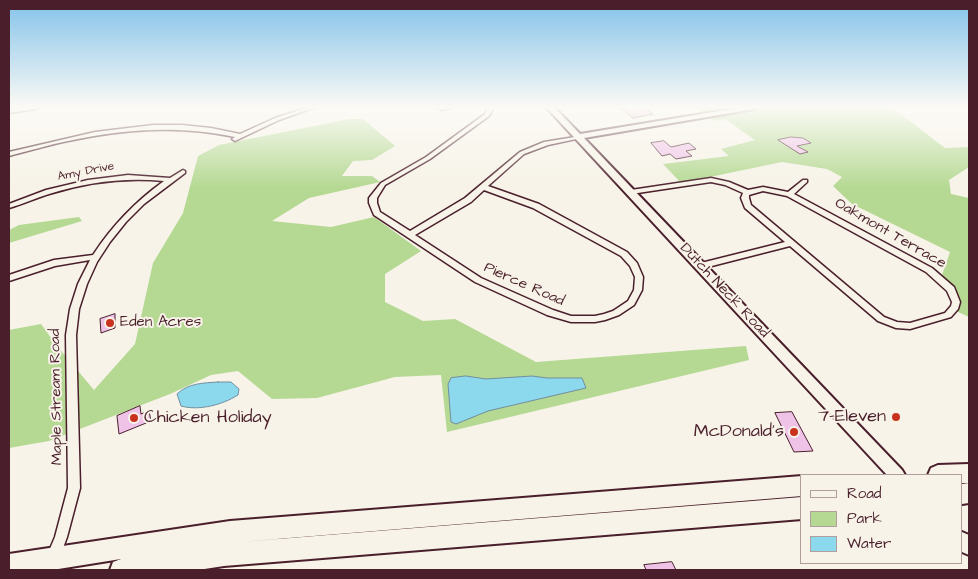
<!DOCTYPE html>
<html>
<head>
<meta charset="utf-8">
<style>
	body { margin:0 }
	#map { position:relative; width:978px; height:579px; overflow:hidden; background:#f7f3e8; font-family:"Architects Daughter",sans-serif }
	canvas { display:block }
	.frame { position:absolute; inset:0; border:10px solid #4a1f2b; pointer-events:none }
	.legend { position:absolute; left:800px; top:474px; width:162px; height:90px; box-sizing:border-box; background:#f7f3e8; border:1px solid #b29e9c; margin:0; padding:6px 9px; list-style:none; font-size:15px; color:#4a1f2b }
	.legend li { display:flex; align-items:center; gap:10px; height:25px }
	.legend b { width:25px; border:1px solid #b29e9c }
</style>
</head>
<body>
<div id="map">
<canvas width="978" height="579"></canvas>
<div class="frame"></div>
<ul class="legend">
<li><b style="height:6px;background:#f7f3e8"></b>Road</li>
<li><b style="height:14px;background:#b5d993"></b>Park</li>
<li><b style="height:14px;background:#8cd8ec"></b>Water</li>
</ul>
</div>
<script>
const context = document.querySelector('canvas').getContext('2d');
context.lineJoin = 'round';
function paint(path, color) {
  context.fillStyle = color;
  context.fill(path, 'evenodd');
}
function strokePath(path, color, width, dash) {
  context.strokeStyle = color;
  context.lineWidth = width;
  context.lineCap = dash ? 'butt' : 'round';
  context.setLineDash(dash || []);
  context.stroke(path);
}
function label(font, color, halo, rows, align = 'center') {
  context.font = font + ' "Architects Daughter",sans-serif';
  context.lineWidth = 4;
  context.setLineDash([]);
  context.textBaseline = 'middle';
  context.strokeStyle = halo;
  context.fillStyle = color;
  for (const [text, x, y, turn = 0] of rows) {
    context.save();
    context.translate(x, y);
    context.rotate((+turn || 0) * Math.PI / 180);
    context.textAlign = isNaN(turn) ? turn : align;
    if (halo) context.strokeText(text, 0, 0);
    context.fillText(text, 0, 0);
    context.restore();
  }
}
paint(new Path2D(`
	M 694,107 L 887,107 L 898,112 L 945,148 L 969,147 L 969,167 L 949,180 L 951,194 L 969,198 L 969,317 L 954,310 L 941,278 L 950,252 L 852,204 L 833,186 L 842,177 L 827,169 L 782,162 L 681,183 L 663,164 L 729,156 L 721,149 L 755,140 L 725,119 L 715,121 Z
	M 349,119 L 363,119 L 395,146 L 372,160 L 353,161 L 342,176 L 372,176 L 380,182 L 309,198 L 272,221 L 331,227 L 374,217 L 421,251 L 385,274 L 385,302 L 423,321 L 455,319 L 536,362 L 746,346 L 749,360 L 447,432 L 441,375 L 395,377 L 317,398 L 272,399 L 238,371 L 211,375 L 170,394 L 49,441 L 9,448 L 9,330 L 41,324 L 57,346 L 94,390 L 135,344 L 153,263 L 183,213 L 198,156 L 219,145 Z
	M 79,217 L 82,221 L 9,243 L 9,230 L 19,225 Z`), '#b5d993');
const water = new Path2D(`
	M 466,376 L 486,379 L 532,376 L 547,378 L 582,378 L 586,388 L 488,411 L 456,424 L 451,422 L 448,384 L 451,378 Z
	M 218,382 L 231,382 L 239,389 L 238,395 C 222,405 199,411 181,406 L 177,394 C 188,383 204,383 218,382 Z`);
paint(water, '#8cd8ec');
strokePath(water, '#728e9f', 1);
const building = new Path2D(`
	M 620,107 L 643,107 L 653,114 L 633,118 Z
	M 791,137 L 803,138 L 811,143 L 797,146 L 808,152 L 800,154 L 778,140 Z
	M 664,141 L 671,147 L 689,143 L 696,149 L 686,151 L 692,156 L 676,159 L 670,154 L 662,156 L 651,143 Z
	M 115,314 L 115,328 L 101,333 L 100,319 Z
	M 140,406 L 141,414 L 149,411 L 151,421 L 119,434 L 117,416 Z
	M 792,412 L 813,451 L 794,452 L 775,413 Z
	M 672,562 L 676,570 L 646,570 L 644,565 Z`);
paint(building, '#efc3e8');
strokePath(building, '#4a1f2b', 1);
const street = new Path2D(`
	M 28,107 L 39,107 L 36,109 L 9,113 L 9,109 Z
	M 309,107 L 316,107 L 279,120 L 235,141 L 232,139 L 235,137 C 177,125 125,129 68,141 C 48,145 29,151 9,156 L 9,152 L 95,132 L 153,125 L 182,125 L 211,128 L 240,134 L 275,118 Z
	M 441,107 L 454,107 L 442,110 L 439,108 Z
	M 488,107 L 494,107 L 489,116 L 430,159 L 385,185 L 377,198 L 377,203 L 380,212 L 410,231 L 465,198 L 520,152 L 544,142 L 581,136 L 581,138 L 548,145 L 524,154 L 488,186 L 539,204 L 627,252 L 637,263 L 643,277 L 642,290 L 634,305 L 619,315 L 605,320 L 595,322 L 571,322 L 547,315 L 475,282 L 374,215 L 369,203 L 369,198 L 381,183 L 426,157 L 485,114 ZM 484,190 L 533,208 L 621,256 L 630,266 L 635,277 L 634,290 L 628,301 L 613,311 L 604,314 L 595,316 L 571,316 L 553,310 L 481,278 L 415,235 L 471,202 Z
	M 183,170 L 185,171 L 185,173 L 144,204 L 126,222 L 110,242 L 97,262 L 87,284 L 79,309 L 76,335 L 80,488 L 67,537 L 55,570 L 41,570 L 55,537 L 68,488 L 66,335 L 70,309 L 78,284 L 90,260 L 55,266 L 9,281 L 9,275 L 54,260 L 93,255 C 112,226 136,201 164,181 C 125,177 87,182 49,194 C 36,198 23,204 9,208 L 9,204 L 46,190 L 88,180 L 128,175 L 170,178 Z
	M 711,178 L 729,182 L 748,190 L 763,187 L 788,192 L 803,180 L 807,180 L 807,182 L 794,194 L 932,268 L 954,287 L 960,302 L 958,309 L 951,317 L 910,329 L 896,328 L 878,321 L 790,246 L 700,269 L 697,268 L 696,266 L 697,264 L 785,242 L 745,208 L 741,198 L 743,193 L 725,185 L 711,182 L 631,194 L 627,192 L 631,190 ZM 763,191 L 787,196 L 926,272 L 947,291 L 952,302 L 951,306 L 945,313 L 910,323 L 897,322 L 884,317 L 751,205 L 749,198 L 749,195 Z`);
const secondary = new Path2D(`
	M 546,107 L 554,107 L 580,134 L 744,107 L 757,107 L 754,109 L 584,138 L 902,470 L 905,475 L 887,475 Z
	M 962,532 L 969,535 L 969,555 L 962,552 Z`);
const highway = new Path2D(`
	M 969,464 L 969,483 L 962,483 L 962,475 L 928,475 L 931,468 L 938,465 Z
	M 802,476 L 802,496 L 228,543 L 802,497 L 802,519 L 224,566 L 198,570 L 110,570 L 113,562 L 121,559 L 52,570 L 9,570 L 9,554 L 230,521 Z
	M 969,483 L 969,503 L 962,504 L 962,484 Z`);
strokePath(street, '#4a1f2b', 3);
strokePath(secondary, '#4a1f2b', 4);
strokePath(highway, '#4a1f2b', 4);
paint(street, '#f7f3e8');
paint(secondary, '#f7f3e8');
paint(highway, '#f7f3e8');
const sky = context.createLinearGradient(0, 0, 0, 188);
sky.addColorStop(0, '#83c2ea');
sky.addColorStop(0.57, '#fbfaf5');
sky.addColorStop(1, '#fbfaf500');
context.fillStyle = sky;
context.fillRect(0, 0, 978, 188);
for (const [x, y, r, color] of [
	[110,323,5,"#c8321e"],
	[896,417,5,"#c8321e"],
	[134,418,5,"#c8321e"],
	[794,432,5,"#c8321e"]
]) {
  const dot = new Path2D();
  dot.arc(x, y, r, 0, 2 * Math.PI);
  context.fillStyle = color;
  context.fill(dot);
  strokePath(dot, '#f7f3e8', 2);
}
label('12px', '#4a1f2b', '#f7f3e8', [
	["Amy Drive",86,172,-11]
]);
label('15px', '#4a1f2b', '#f7f3e8', [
	["Oakmont Terrace",890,234,30],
	["Pierce Road",524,285,24],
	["Dutch Neck Road",724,291,47],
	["Maple Stream Road",57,397,-91]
]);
label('15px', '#4a1f2b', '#f7f3e8', [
	["Eden Acres",120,323]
], 'left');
label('18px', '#4a1f2b', '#f7f3e8', [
	["7-Eleven",886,417],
	["Chicken Holiday",144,418,"left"],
	["McDonald's",784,432]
], 'right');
</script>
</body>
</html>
